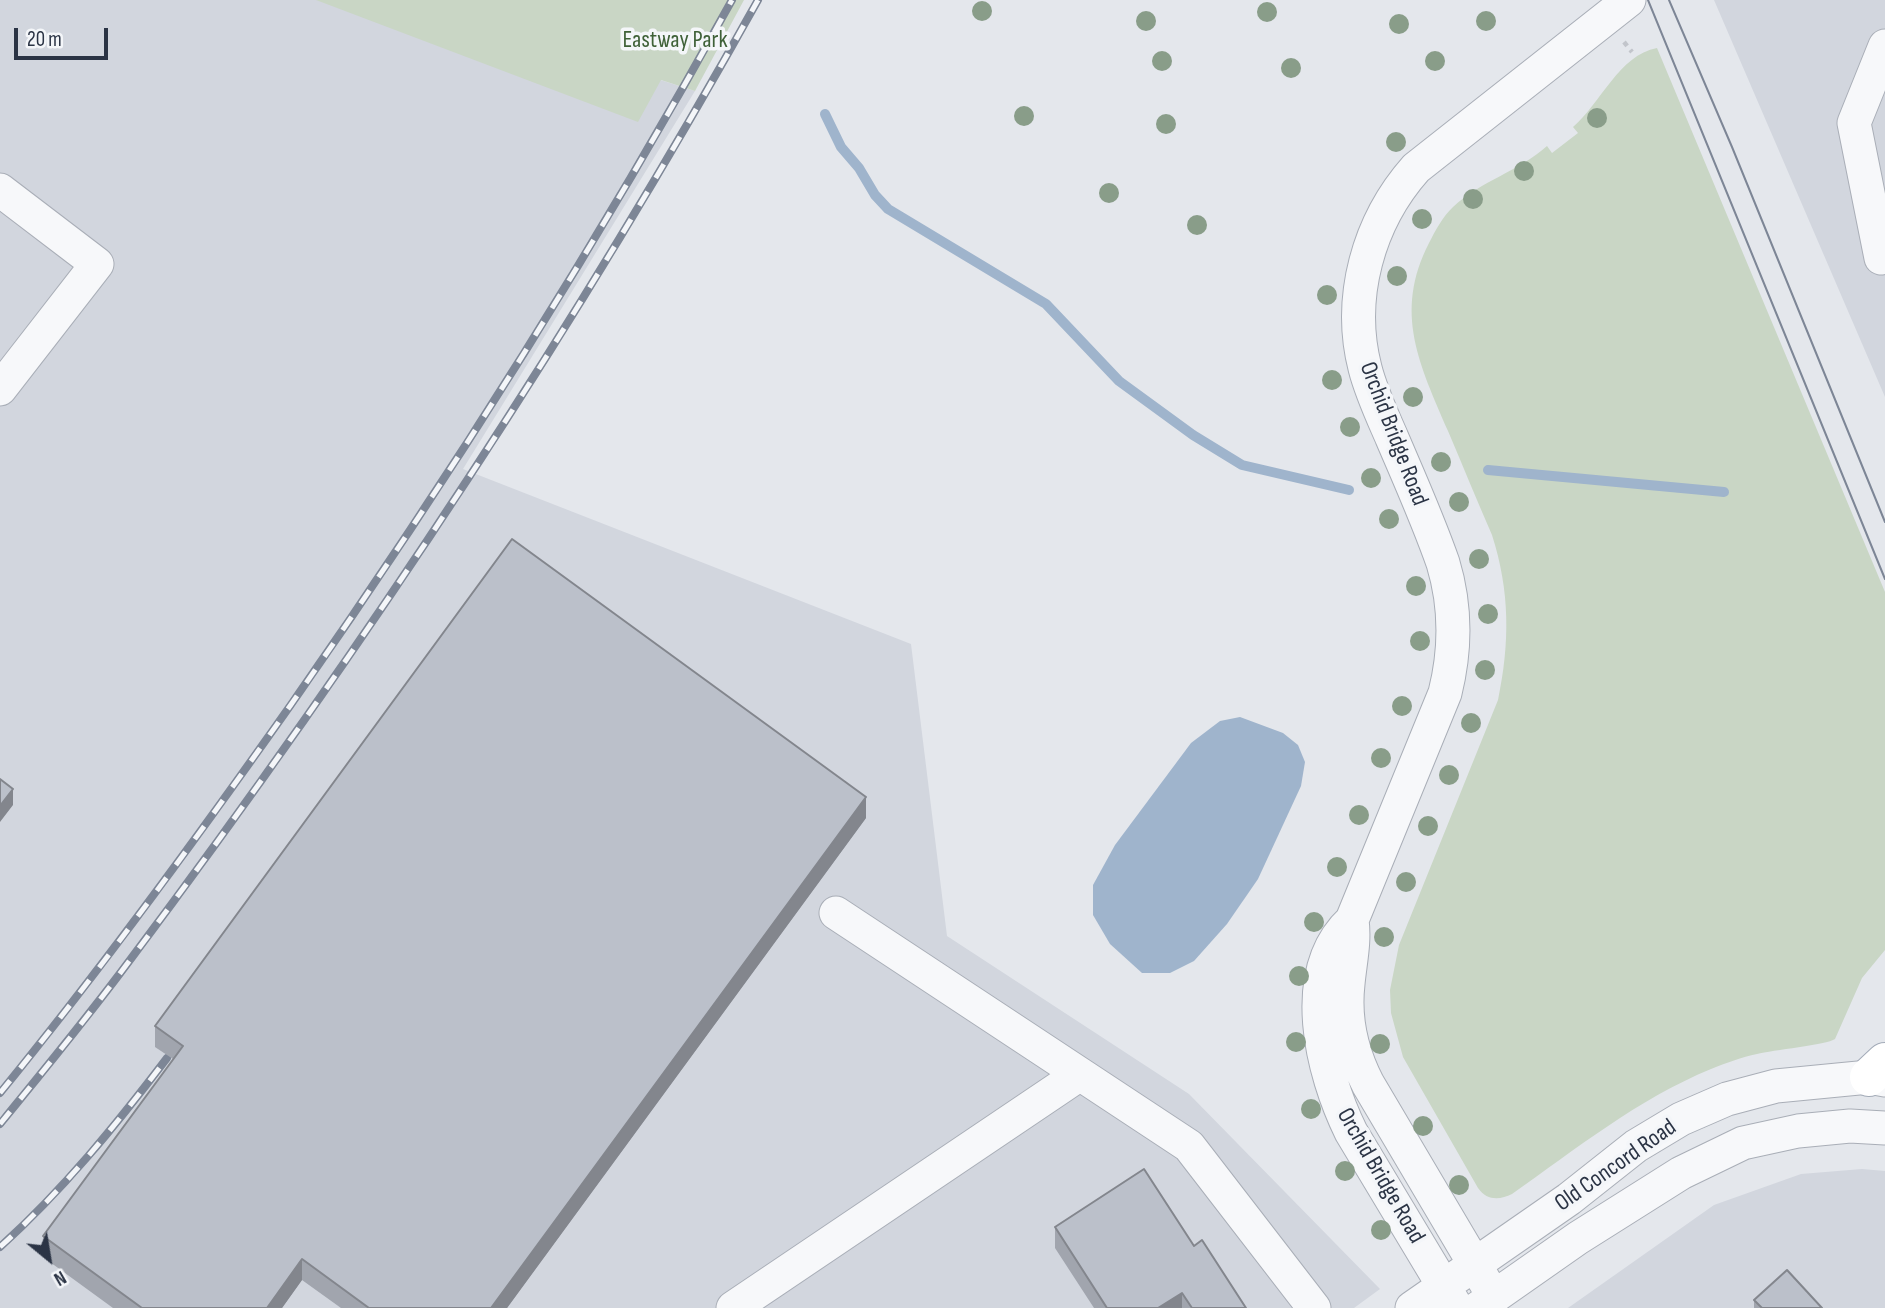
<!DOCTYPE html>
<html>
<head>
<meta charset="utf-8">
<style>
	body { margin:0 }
	#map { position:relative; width:1885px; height:1308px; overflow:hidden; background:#e4e7ec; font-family:"Sofia Sans Condensed",sans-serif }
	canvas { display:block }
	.north { position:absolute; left:14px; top:1224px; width:70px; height:70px; -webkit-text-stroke:5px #f4f6f9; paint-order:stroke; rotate:150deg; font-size:19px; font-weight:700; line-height:28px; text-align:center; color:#2b3445 }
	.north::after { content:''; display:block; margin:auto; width:24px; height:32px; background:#2b3445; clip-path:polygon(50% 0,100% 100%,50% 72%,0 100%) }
	.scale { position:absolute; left:14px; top:28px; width:94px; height:32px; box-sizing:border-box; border:4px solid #2b3445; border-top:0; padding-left:9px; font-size:21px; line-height:24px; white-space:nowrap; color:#2b3445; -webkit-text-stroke:5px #f4f6f9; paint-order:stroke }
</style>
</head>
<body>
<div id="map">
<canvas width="1885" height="1308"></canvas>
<div class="north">N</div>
<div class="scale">20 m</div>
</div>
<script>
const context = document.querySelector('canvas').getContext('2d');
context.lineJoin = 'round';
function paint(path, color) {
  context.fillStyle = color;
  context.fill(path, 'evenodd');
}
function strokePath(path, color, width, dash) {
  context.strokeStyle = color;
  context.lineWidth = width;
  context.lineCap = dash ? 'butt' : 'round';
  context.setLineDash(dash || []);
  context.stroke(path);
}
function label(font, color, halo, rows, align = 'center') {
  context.font = font + ' "Sofia Sans Condensed",sans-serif';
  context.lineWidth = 7;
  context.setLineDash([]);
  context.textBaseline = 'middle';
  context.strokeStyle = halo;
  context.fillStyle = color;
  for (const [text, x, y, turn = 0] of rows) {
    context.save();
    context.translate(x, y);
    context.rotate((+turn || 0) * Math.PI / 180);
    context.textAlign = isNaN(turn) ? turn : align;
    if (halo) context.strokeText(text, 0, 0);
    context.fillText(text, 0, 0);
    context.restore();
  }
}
paint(new Path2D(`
	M 0,0 L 409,0 L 695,91 L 463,469 L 911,644 L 947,936 L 1189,1094 L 1380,1289 L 1354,1308 L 0,1308 Z
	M 1714,0 L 1885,0 L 1885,397 Z
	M 1862,1169 L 1885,1171 L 1885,1308 L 1568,1308 L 1714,1205 L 1801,1174 Z`), '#d2d6de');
paint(new Path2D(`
	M 316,0 L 744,0 L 695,91 L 661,80 L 638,122 Z
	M 1657,48 L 1885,592 L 1885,950 L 1862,978 L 1835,1039 C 1827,1045 1772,1050 1757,1054 C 1742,1057 1726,1063 1711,1069 C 1638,1099 1576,1149 1512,1194 C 1500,1200 1487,1201 1478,1188 L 1403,1057 L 1391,1013 L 1390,990 L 1399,945 L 1498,700 C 1510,643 1510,591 1492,535 C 1477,501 1463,466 1448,431 C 1420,365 1393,313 1429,243 C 1435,231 1443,216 1453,207 C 1481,181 1519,171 1547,146 L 1552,153 L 1578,133 L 1573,127 C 1601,103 1619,55 1657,48 Z`), '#c9d6c5');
paint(new Path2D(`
	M 1240,717 L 1283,733 L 1298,745 L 1305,762 L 1301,786 L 1258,879 L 1227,924 L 1194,961 L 1170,973 L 1142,973 L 1110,944 L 1093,915 L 1093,885 L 1115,845 L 1191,743 L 1220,721 Z`), '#9fb4cc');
strokePath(new Path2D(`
	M 825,114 L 841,147 L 859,168 L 875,195 L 888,209 L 1046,304 L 1119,381 L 1193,435 L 1242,465 L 1349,490
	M 1488,470 L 1724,492`), '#9fb4cc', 10);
const minor = new Path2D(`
	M 0,190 L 97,264 L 0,389
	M 1881,258 L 1854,123 L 1885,46
	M 836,913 L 1189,1146 L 1314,1308
	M 1352,920 C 1296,972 1322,1073 1351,1132 L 1455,1305
	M 1494,1297 L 1368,1084 C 1352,1053 1344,1019 1348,984 C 1350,962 1355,942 1352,920 L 1445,693 C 1456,649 1456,606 1443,563 C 1428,520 1410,480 1392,438 C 1382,415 1371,392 1365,368 C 1347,298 1368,222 1416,168 L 1629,0
	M 733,1308 L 1080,1074
	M 1412,1308 L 1569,1199 L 1636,1146 L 1681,1119 L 1727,1099 L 1776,1086 L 1869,1077 L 1885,1080
	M 1478,1308 L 1578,1238 L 1681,1173 L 1743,1143 L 1798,1131 L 1850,1126 L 1885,1128`);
const major = new Path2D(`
	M 1869,1077 L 1885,1062`);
strokePath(minor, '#a9aeb7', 35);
strokePath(major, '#a3abb8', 40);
strokePath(new Path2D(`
	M 1624,42 L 1632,52`), '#c2c5cb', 4.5, [5, 5]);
strokePath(minor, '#f7f8fa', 33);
strokePath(major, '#fff', 38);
strokePath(new Path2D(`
	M 1648,0 L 1885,579
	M 1669,0 L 1732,147 L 1885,522`), '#7d8696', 2);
const rail = new Path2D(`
	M 0,1093 C 102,968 197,838 290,706 C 449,479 598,243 732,0
	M 0,1124 C 43,1071 87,1018 127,964 C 358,656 571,336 758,0
	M 0,1247 C 63,1190 116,1125 167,1058`);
strokePath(rail, '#7d8696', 8);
strokePath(rail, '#f4f6f9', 5, [16]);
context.fillStyle = '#899d89';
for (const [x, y] of [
	[982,11],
	[1267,12],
	[1146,21],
	[1486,21],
	[1399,24],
	[1162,61],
	[1435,61],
	[1291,68],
	[1024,116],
	[1597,118],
	[1166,124],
	[1396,142],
	[1524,171],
	[1109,193],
	[1473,199],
	[1422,219],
	[1197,225],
	[1397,276],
	[1327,295],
	[1332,380],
	[1413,397],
	[1350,427],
	[1441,462],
	[1371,478],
	[1459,502],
	[1389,519],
	[1479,559],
	[1416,586],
	[1488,614],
	[1420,641],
	[1485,670],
	[1402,706],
	[1471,723],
	[1381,758],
	[1449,775],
	[1359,815],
	[1428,826],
	[1337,867],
	[1406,882],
	[1314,922],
	[1384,937],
	[1299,976],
	[1296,1042],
	[1380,1044],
	[1311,1109],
	[1423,1126],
	[1345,1171],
	[1459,1185],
	[1381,1230]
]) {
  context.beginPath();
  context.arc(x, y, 10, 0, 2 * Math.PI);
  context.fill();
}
paint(new Path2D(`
	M 866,818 L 507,1308 L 341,1308 L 302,1280 L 282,1308 L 113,1308 L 43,1257 L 43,1236 L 173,1059 L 155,1047 L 155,1026 Z
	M 1055,1227 L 1194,1246 L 1246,1308 L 1094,1308 L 1055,1248 Z
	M 1754,1300 L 1822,1308 L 1754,1308 Z`), '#a1a5ae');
paint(new Path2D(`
	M 13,789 L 13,805 L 0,822 L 0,806 Z
	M 866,797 L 866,818 L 507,1308 L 491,1308 Z
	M 302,1259 L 302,1280 L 282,1308 L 267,1308 Z
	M 1182,1293 L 1182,1308 L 1158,1308 Z`), '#83868d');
const building = new Path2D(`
	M 512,539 L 866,797 L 491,1308 L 369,1308 L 302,1259 L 267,1308 L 142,1308 L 43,1236 L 183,1046 L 155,1026 Z
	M 0,779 L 13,789 L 0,806 Z
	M 1144,1169 L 1194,1246 L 1202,1240 L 1246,1308 L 1192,1308 L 1182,1293 L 1158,1308 L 1107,1308 L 1055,1227 Z
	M 1787,1270 L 1822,1308 L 1762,1308 L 1754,1300 Z`);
paint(building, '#bbc0ca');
strokePath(building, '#83868d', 2);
label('24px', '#3f6138', '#f4f6f9', [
	["Eastway Park",675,41]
]);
label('24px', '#2b3445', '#f4f6f9', [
	["Orchid Bridge Road",1393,434,69],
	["Old Concord Road",1616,1166,-35],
	["Orchid Bridge Road",1380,1176,60]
]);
</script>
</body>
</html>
